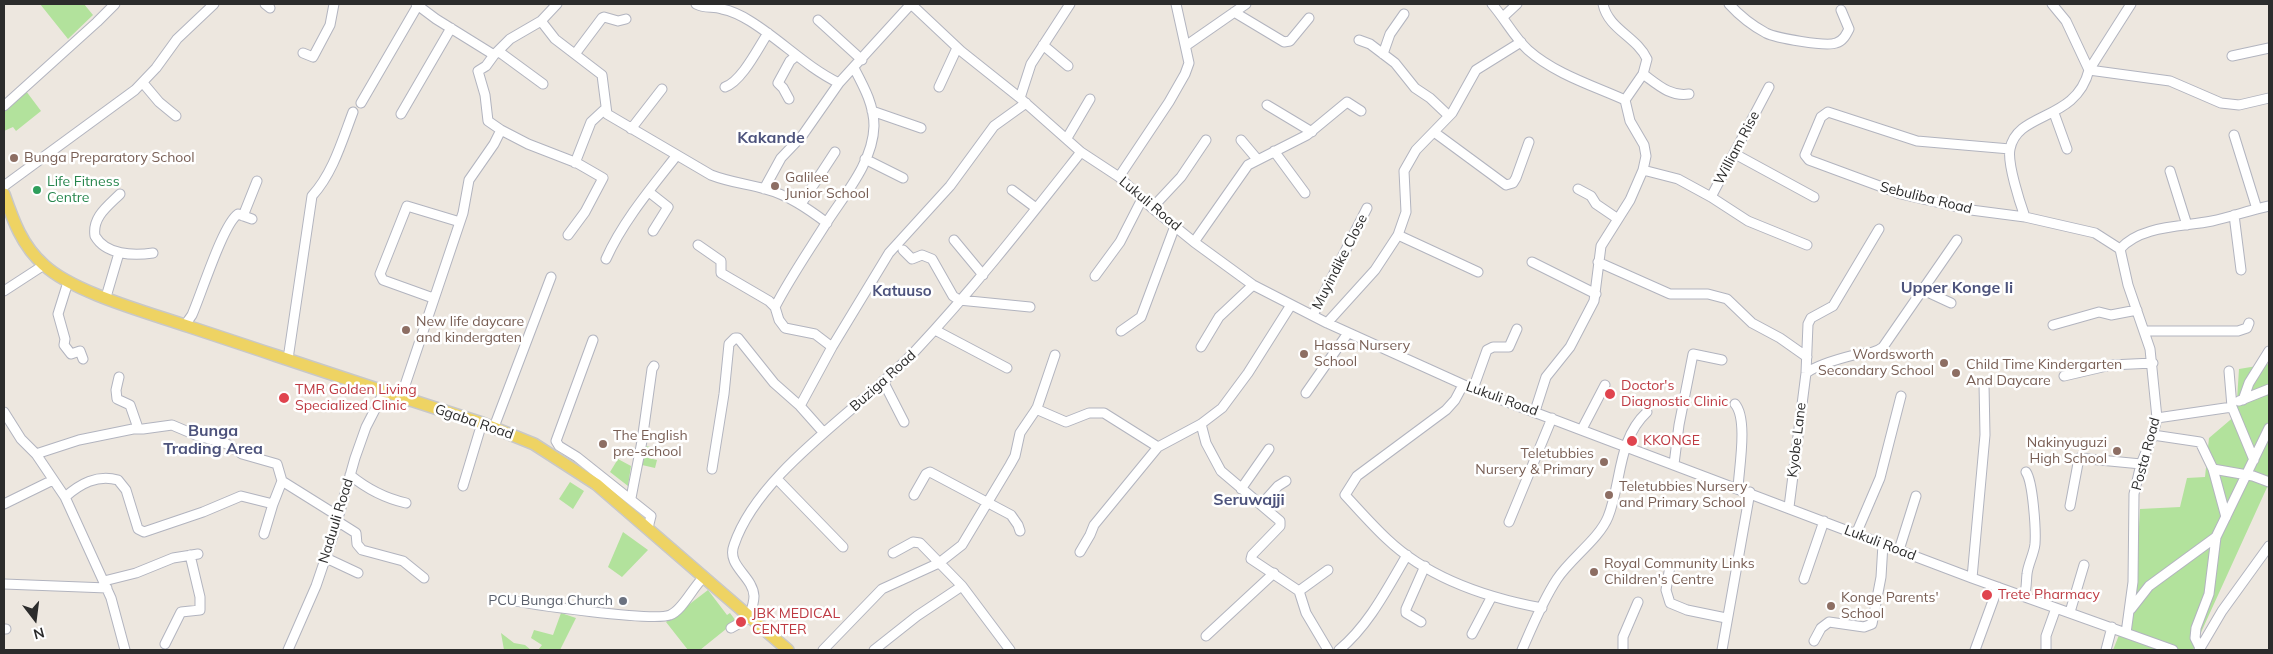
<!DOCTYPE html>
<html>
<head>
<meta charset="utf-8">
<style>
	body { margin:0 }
	#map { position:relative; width:2273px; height:654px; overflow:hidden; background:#ede7df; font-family:Mulish,sans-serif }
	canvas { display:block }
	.frame { position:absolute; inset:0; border:5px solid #2c2c2c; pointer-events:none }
	.north { position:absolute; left:10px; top:594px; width:50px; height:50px; -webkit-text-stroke:4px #fff; paint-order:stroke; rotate:165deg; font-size:14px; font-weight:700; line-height:20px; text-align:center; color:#2c2c2c }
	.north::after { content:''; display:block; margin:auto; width:18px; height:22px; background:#2c2c2c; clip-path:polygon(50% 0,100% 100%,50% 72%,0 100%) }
</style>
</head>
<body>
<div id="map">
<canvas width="2273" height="654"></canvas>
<div class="frame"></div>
<div class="north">N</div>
</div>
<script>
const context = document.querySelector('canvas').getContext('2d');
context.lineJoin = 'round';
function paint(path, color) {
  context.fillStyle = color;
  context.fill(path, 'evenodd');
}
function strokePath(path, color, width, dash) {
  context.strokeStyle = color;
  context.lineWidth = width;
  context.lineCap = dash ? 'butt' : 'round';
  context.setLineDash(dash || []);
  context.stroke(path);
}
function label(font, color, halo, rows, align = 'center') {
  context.font = font + ' Mulish,sans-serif';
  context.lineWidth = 5;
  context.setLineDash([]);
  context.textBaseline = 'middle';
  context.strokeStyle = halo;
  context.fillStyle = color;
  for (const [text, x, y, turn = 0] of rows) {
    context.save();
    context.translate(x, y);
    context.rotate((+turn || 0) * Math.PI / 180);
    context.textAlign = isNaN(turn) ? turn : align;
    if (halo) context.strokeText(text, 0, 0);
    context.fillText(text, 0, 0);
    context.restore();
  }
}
paint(new Path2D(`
	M 40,4 L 84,4 L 93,15 L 68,39 Z
	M 26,91 L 41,111 L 16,131 L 13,127 L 4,131 L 4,111 Z
	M 2269,364 L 2269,483 L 2193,650 L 2113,650 L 2135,595 L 2140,509 L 2180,507 L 2187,478 L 2205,477 L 2209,438 L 2236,415 L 2239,369 Z
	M 646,446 L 659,449 L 657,458 L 644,455 Z
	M 644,457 L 657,460 L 655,468 L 642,465 Z
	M 618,459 L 631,466 L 628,486 L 610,472 Z
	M 570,482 L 584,491 L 573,509 L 559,499 Z
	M 623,532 L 648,550 L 622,577 L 608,567 Z
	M 708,590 L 727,615 L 730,613 L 736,621 L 700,650 L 688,650 L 666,622 Z
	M 561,613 L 576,618 L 560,650 L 538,650 L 542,645 L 531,638 L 534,630 L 553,635 Z
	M 501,633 L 514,643 L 525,645 L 531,650 L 504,650 Z`), '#b2e29c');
const minor = new Path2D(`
	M 265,4 L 270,8
	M 416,4 L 436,19 L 494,55
	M 696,4 C 705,9 713,6 722,9 C 732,11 742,16 750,21 C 781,40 806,67 839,83 L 911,4 L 961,51 L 1020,98 L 1081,152 L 1119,177 L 1152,208 L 1194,242 L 1253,285 L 1327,323 L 1473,389 L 1972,578 L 2173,650
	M 1492,4 C 1505,19 1514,37 1528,50 C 1555,74 1594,86 1625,100
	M 1603,4 C 1608,29 1637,37 1647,59 L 1643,74 L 1625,100
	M 1729,4 C 1739,15 1753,26 1766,33 C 1776,38 1826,47 1836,43 C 1843,41 1846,35 1849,29 L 1841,10
	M 2052,4 L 2066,21 L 2089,70 C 2076,122 2017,111 2010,149 C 2007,163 2020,203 2025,217 L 2095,233 L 2120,249
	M 2131,4 L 2089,70 L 2170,81 L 2221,103 L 2239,105 L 2269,98
	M 1234,12 L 1284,42 L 1290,41 L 1309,18
	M 1503,17 L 1517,4
	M 818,20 L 862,60
	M 541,21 L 555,39 L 602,75 L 607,114 L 711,175 C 729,182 747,184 765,189 C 788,195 807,208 827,223
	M 1359,40 L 1370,44 L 1395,63 L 1415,88 L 1430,98 L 1449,116
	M 1043,45 L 1068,66
	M 1187,45 L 1246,4
	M 498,51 L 543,84
	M 303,53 L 313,57 L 330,25 L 334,4
	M 575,54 L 602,18 L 604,17 L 618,21 L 626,19
	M 1383,54 L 1390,34 L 1404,14
	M 2232,56 L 2269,48
	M 1643,74 C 1657,84 1670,97 1689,94
	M 143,83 L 159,102 L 176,116
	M 725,87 C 742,81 758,48 768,33
	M 939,87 L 957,48
	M 1020,98 L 1031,64 L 1070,4
	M 789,99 L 783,88 L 778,83 L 790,61 L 796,56
	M 361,103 L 418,5
	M 1267,105 L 1312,132
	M 4,106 L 97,22 L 115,4
	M 872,111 L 921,128
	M 2054,113 L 2067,149
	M 401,114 L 451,28
	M 631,129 L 662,89
	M 501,130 L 528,144 L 577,163 L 603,178 L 585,212 L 568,235
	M 1434,132 L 1506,185 L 1513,183 L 1516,178 L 1529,142
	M 2234,135 L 2257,209
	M 1067,138 L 1090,99
	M 1241,140 L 1257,159
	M 2010,149 L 1917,141 L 1828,112 L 1821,117 L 1805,155 L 1809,160 L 1901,194 L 1971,210 L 2025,217
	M 1274,151 L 1305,193
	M 1735,154 L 1814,197
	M 865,159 L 903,178
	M 575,163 L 591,122 L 605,109
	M 1643,170 L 1678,179 L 1711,197 L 1769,87
	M 2170,171 L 2187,225
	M 1119,177 L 1169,102 L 1185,74 L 1189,63 L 1176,4
	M 4,186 L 135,90 L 156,68 L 177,39 L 214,4
	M 764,189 L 781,158 L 802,136 L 839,83
	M 1578,189 L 1591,196 L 1596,204 L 1618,219
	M 1012,190 L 1036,208
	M 649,192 L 668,207 L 653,231
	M 120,194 C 108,206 92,217 95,236 C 106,255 133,256 153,253
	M 1711,197 L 1748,221 L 1807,245
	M 801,204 L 835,152
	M 1152,208 L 1181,177 L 1206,140
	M 2234,215 L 2241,270
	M 243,216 L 257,181
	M 1398,235 L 1478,272
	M 954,240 L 983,275
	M 1194,242 L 1248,165 L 1307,135 L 1347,102 L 1361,111
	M 698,245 L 721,261 L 721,273 L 769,301 L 775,307
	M 2120,249 L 2128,285 L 2150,349 L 2157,418 L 2153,435 L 2141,464 L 2134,494 L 2133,582 L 2126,633
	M 2120,249 C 2141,225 2183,227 2212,221 C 2231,217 2250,210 2269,206
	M 903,250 L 912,259 L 922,255 L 932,259 L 953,296 L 959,300 L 1030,307
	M 606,259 C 623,221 652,187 677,155
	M 1532,262 L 1596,294
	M 1598,262 L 1670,294 L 1708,294 L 1727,299 L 1752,323 L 1780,338 L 1807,357
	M 1095,276 L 1120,242 L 1142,199
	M 68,282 L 58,314 L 65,339 L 64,345 L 71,354 L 80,351 L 83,359
	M 1923,290 L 1951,303
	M 4,291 L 44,265
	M 106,297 L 119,253
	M 433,298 L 383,280 L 380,274 L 407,206 L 460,222
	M 1313,315 L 1367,208
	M 1327,323 L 1375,270 L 1398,235 L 1406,212 L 1404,171 L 1416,150 L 1452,113 L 1476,70 L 1521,42
	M 185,325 L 192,315 C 201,295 223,224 238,214 L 252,219
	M 2053,325 L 2099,312 L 2111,315 L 2137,310
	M 935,330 L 1007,368
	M 1121,331 L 1141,317 L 1175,226
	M 2144,331 L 2238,331 L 2247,328 L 2249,323
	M 593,340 L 556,441 L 559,446 L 577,457 L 651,516 L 648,528
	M 832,347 L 889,253 L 950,186 L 994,126 L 1026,103
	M 1201,347 L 1219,317 L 1253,285
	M 288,359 L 312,196 C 333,173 342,141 353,112
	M 1806,373 C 1819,364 1838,359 1854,355 C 1865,353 1874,354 1883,347 L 1957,240
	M 2064,376 L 2111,365 L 2153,363
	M 119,377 L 116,390 L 117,399 L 130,405 L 138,428
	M 883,381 L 904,422
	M 1463,385 L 1455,400 L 1446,410 L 1357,476 L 1345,495 C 1359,510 1372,525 1387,539 C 1428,578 1488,598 1542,608
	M 1473,389 L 1487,350 L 1493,347 L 1509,347 L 1517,329
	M 1306,393 L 1348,333
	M 401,397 L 463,213 L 469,180 L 494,144 L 501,130 L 488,121 L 485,95 L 478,71 L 486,66 L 494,55 L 510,39 L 541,21 L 557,4
	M 2243,400 L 2249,383 L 2269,351
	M 2239,401 L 2269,389
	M 1735,404 C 1748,419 1739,468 1738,488
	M 800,406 L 832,347 L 815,334 L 785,328 L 779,320 L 775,307 C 790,278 808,252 825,225 C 844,195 873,163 874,126 C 874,105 864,87 854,68
	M 2232,407 L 2254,460
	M 1036,409 L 1066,422 L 1089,413 L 1104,413 L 1158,447
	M 1535,411 L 1546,377 L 1570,347 L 1594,301 L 1601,246 L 1630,200 L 1643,170 L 1646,156 L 1644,145 L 1630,121 L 1625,100
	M 4,412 L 21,439 L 36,454 L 65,497 L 111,598 L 125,650
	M 2157,418 L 2232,407 L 2229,371
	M 1201,424 L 1206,443 L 1221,471 L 1280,521 L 1280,526 L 1252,555 L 1251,559 L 1299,591 L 1306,613 L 1328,650
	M 494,427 L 551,277
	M 1582,429 L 1605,385
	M 2153,435 L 2200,442 L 2213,469 L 2253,476 L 2269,482
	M 36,454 L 79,440 L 133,429 L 143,429 L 172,425 L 198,436 L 227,444 L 242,454 L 277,464 L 282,481
	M 1674,464 L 1679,425 L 1693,354 L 1722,360
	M 712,469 L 724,394 L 729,344 L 735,338 L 738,338 L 774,383 L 800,406 L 824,433
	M 2213,469 L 2226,517
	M 350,475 C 367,489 384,498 406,503
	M 777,479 L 843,547
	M 463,486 L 482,423
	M 1241,489 L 1269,449
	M 914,495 L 926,474 L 930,472 L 1011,515 L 1018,525 L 1020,531
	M 65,497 C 80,484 97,474 118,480 L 126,490 L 138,529 L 144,532 L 203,512 L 241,496 L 273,504 L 282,481 L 338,516
	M 631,498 L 642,441 L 652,369 L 654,366
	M 4,504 L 53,480
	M 1261,505 L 1278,486 L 1286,481
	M 2070,506 L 2079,458 L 2141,464
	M 1789,507 L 1806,373 L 1808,324 L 1811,318 L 1833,306 L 1879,229
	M 337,521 L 356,533 L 357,544 L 362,550 L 403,561 L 424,578
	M 1509,522 L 1552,418
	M 264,534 L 273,504
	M 1856,534 L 1880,478 L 1901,396
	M 1899,550 L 1916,496
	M 1080,552 L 1090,535 L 1094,525 L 1158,447 L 1201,424 L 1222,408 L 1248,373 L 1291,305
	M 893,553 L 913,542 L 920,543 L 962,586 L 1010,650
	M 326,558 L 358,573
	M 1670,566 L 1666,590 L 1670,603 L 1687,610 L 1726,618
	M 1972,578 L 1985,435 L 1984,384
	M 1804,579 L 1824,521
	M 104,581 L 136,573 L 173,558 L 198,554
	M 4,584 L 107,588
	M 1299,591 L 1328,570
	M 2024,596 C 2027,588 2026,582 2027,574 C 2028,564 2034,554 2035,544 C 2036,530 2033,482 2026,472
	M 505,599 C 527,604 654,622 670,615 C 682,611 693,587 703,578
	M 2131,609 L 2149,586 L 2216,537
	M 2070,612 L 2084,565
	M 1421,622 L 1406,613 L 1406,609 L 1425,566
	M 731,628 L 749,618 C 751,611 754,603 754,596 C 753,576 726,566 734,545 C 759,470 864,407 916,350 C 975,287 1028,219 1081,152
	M 4,629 L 6,629
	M 1472,634 L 1492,596
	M 1206,636 L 1274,573
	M 1814,641 L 1821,628 L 1829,622 L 1864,627 L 1872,624 L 1881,577 L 1883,544
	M 165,644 L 181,612 L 200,610 L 200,597 L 190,555
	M 2200,648 L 2195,638 L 2196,628 L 2209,594 L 2216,537 L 2269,428
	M 288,650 L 316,586 L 333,536 L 355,458 L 366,427 L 384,392
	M 823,650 L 882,589 L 939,563 L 962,545 L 1010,465 L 1015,456 L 1020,433 L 1037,408 L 1055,355
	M 874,650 L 917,616 L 962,586
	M 1339,650 C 1369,625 1387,589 1407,555
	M 1522,650 C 1532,627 1543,600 1557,579 C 1571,558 1599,539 1608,517 C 1622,482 1617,440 1647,412
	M 1623,650 L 1623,637 L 1638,602
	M 1722,650 L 1750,492
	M 1975,650 L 1998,587
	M 2046,650 L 2046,636 L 2056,608
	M 2106,650 L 2112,627
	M 2199,650 L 2222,611 L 2269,546`);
const major = new Path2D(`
	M 4,194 C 13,220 22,246 44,265 C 74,293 150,313 190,327 C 287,359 384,392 482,423 L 534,444 L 596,484 L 788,650`);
strokePath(minor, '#b2b4bf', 11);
strokePath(major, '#c8c8c8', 14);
strokePath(minor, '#fff', 9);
strokePath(major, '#eed363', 11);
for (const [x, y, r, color] of [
	[14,158,5,"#8d6e63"],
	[775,186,5,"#8d6e63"],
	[37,190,5,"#2e9e5b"],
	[406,330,5,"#8d6e63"],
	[1304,354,5,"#8d6e63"],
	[1944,363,5,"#8d6e63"],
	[1956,373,5,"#8d6e63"],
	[1610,394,6,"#e0444e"],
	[284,398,6,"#e0444e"],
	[1632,441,6,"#e0444e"],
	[603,444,5,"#8d6e63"],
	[2117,451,5,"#8d6e63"],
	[1604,462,5,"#8d6e63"],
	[1609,495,5,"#8d6e63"],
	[1594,572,5,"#8d6e63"],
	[1987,595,6,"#e0444e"],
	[623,601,5,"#6b7280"],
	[1831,606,5,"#8d6e63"],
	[741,622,6,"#e0444e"]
]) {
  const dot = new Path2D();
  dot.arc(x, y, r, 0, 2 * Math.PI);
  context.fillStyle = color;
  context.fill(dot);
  strokePath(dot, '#fff', 2);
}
label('14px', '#2c2c2c', '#fff', [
	["William Rise",1737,148,-62],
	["Sebuliba Road",1926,198,14],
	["Lukuli Road",1150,204,40],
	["Muyindike Close",1340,262,-63],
	["Buziga Road",883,381,-42],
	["Lukuli Road",1502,399,20],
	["Ggaba Road",474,422,19],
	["Kyobe Lane",1797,440,-83],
	["Posta Road",2146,454,-75],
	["Naduuli Road",336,521,-73],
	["Lukuli Road",1880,543,21]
]);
label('14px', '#785e54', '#fff', [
	["Bunga Preparatory School",24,158],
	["Galilee",785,178],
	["Junior School",785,194],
	["New life daycare",416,322],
	["and kindergaten",416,338],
	["Hassa Nursery",1314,346],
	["School",1314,362],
	["Wordsworth",1934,355,"right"],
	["Secondary School",1934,371,"right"],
	["Child Time Kindergarten",1966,365],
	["And Daycare",1966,381],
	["The English",613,436],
	["pre-school",613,452],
	["Nakinyuguzi",2107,443,"right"],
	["High School",2107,459,"right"],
	["Teletubbies",1594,454,"right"],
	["Nursery & Primary",1594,470,"right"],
	["Teletubbies Nursery",1619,487],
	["and Primary School",1619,503],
	["Royal Community Links",1604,564],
	["Children's Centre",1604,580],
	["Konge Parents'",1841,598],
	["School",1841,614]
], 'left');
label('14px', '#27864d', '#fff', [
	["Life Fitness",47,182],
	["Centre",47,198]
], 'left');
label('14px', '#be3a42', '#fff', [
	["Doctor's",1621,386],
	["Diagnostic Clinic",1621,402],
	["TMR Golden Living",295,390],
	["Specialized Clinic",295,406],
	["KKONGE",1643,441],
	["Trete Pharmacy",1998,595],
	["JBK MEDICAL",752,614],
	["CENTER",752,630]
], 'left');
label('14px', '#5b616d', '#fff', [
	["PCU Bunga Church",613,601]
], 'right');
label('bold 15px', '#4d537c', '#fff', [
	["Katuuso",902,291]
]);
label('bold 16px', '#4d537c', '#fff', [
	["Kakande",771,138],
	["Upper Konge Ii",1957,288],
	["Bunga",213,431],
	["Trading Area",213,449],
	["Seruwajji",1249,500]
]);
</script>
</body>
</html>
